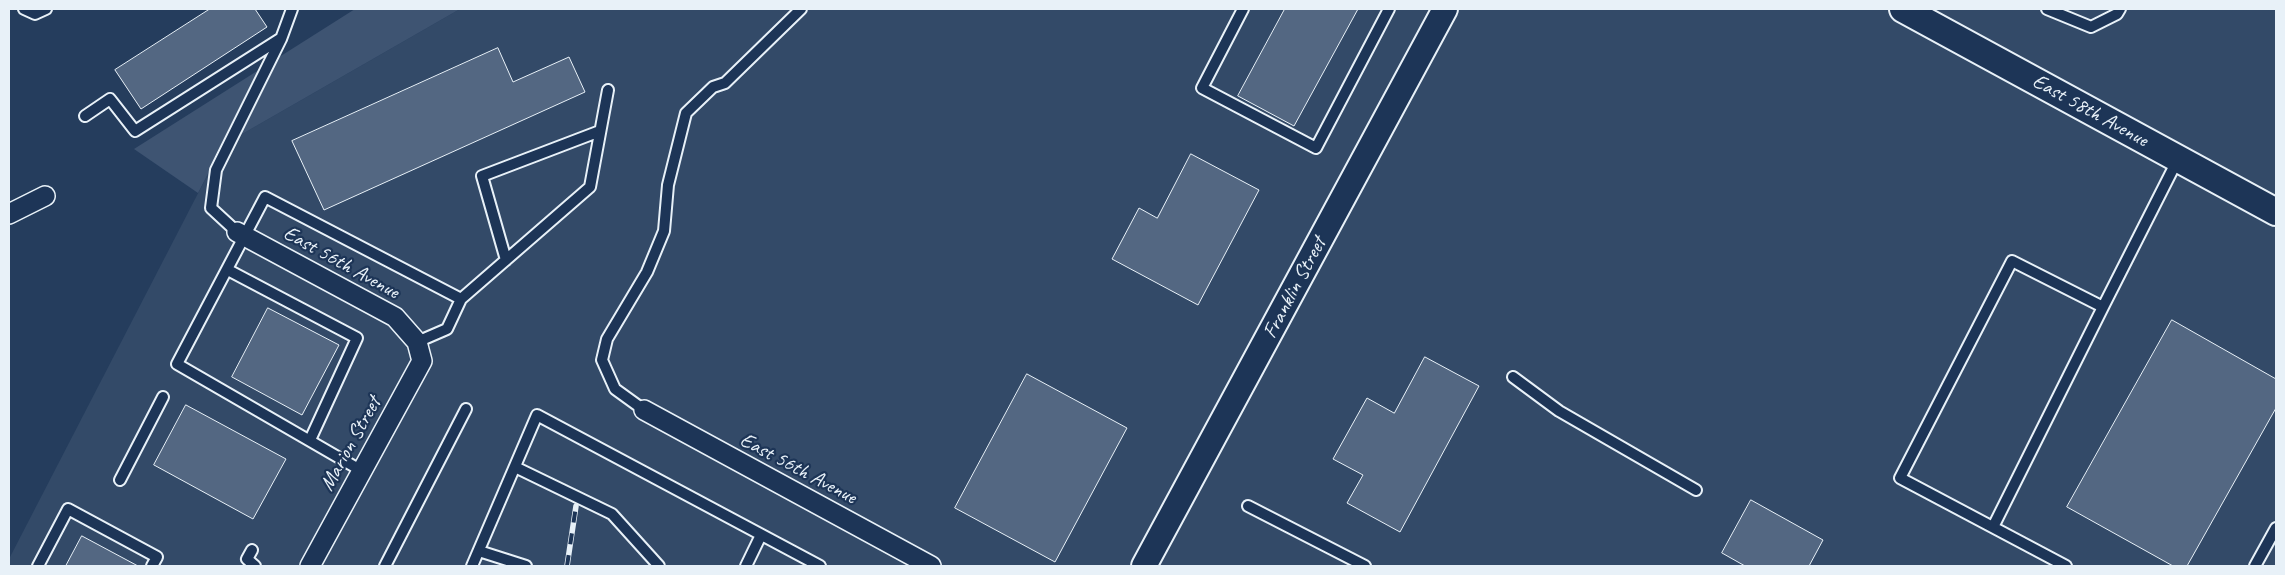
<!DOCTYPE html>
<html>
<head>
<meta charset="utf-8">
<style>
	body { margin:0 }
	#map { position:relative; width:2285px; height:575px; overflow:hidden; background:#253d5d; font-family:Caveat,sans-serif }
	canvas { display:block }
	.frame { position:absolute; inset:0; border:10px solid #e8f1f8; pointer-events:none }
</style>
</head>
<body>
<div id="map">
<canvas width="2285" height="575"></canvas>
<div class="frame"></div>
</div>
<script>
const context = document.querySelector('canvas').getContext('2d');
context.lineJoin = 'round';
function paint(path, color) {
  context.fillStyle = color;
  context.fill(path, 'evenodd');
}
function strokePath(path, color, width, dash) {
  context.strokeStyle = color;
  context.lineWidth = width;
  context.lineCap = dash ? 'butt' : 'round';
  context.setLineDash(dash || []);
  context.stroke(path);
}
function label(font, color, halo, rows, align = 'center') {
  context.font = font + ' Caveat,sans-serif';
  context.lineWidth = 4.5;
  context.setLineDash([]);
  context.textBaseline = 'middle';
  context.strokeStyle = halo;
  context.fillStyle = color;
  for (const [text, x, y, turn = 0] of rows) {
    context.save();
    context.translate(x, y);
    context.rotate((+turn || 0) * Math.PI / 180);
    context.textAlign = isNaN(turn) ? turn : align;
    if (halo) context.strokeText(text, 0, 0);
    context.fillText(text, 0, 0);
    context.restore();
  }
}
paint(new Path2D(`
	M 460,9 L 2276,9 L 2276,566 L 9,566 L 9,559 L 223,145 Z`), '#334a68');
paint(new Path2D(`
	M 355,9 L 460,9 L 223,145 L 198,193 L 134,149 Z`), '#3e5472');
const building = new Path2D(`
	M 210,9 L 255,9 L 267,27 L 141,109 L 115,70 Z
	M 1285,9 L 1358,9 L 1294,126 L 1238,96 Z
	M 498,48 L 513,82 L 569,57 L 585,92 L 324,210 L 292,141 Z
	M 1191,154 L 1259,190 L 1198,305 L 1112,259 L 1139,208 L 1157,218 Z
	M 268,308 L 339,345 L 302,415 L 232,377 Z
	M 2172,320 L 2276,379 L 2276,408 L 2187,566 L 2173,566 L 2067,507 Z
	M 1425,357 L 1479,386 L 1400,532 L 1347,503 L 1363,475 L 1333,459 L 1367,398 L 1394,413 Z
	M 1027,374 L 1127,428 L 1055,562 L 955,508 Z
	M 186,405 L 286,459 L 253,519 L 154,465 Z
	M 1751,500 L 1823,540 L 1809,566 L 1745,566 L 1722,553 Z
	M 82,536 L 138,566 L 66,566 Z`);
paint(building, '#536782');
strokePath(building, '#e8f1f8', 1);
const service = new Path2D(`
	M 24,9 L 35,14 L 46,9
	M 1243,9 L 1202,88 L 1316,148 L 1389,9
	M 2047,9 L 2091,27 L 2117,14 L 2120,9
	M 85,116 L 110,99 L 135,131 L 280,39
	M 237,232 L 211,208 L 216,170 L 281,39 L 292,9
	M 506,260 L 482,176 L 600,131
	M 228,270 L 357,338 L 310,440
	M 461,299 L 590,187 L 608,90
	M 1513,377 L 1559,411 L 1696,490
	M 644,410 L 615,389 L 602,360 L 607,339 L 647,272 L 664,231 L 668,185 L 686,113 L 713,87 L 725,83 L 801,9
	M 515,467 L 612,514 L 659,566
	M 362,471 L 177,364 L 265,197 L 461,299 L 447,329 L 417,342
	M 120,480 L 163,397
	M 1248,506 L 1365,566
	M 1993,527 L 2103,307
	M 252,550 L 247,559 L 255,566
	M 479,551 L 526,566
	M 38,566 L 68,509 L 157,557 L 152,566
	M 385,566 L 466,409
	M 472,566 L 537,415 L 820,566
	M 746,566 L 761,535
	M 2066,566 L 1900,478 L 2012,261 L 2103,307 L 2178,159
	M 2255,566 L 2276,528`);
const minor = new Path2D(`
	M 9,214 L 45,196
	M 237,232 L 395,317 L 417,342 L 422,361 L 310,566
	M 644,410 L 931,566`);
const tertiary = new Path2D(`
	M 1144,566 L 1445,9`);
const secondary = new Path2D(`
	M 1903,9 L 2276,212`);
strokePath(service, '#e8f1f8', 14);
strokePath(minor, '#e8f1f8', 22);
strokePath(tertiary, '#e8f1f8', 28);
strokePath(secondary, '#e8f1f8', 30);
strokePath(service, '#1d3557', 10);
strokePath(minor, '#1d3557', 19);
strokePath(tertiary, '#1d3557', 24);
strokePath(secondary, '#1d3557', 26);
const rail = new Path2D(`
	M 567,566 L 576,506`);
strokePath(rail, '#e8f1f8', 5.5);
strokePath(rail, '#1d3557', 4, [11]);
label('21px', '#e8f1f8', '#1d3557', [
	["East 58th Avenue",2090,111,29],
	["East 56th Avenue",341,263,29],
	["Franklin Street",1295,288,-62],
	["Marion Street",351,444,-61],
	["East 56th Avenue",798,469,28]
]);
</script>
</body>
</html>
